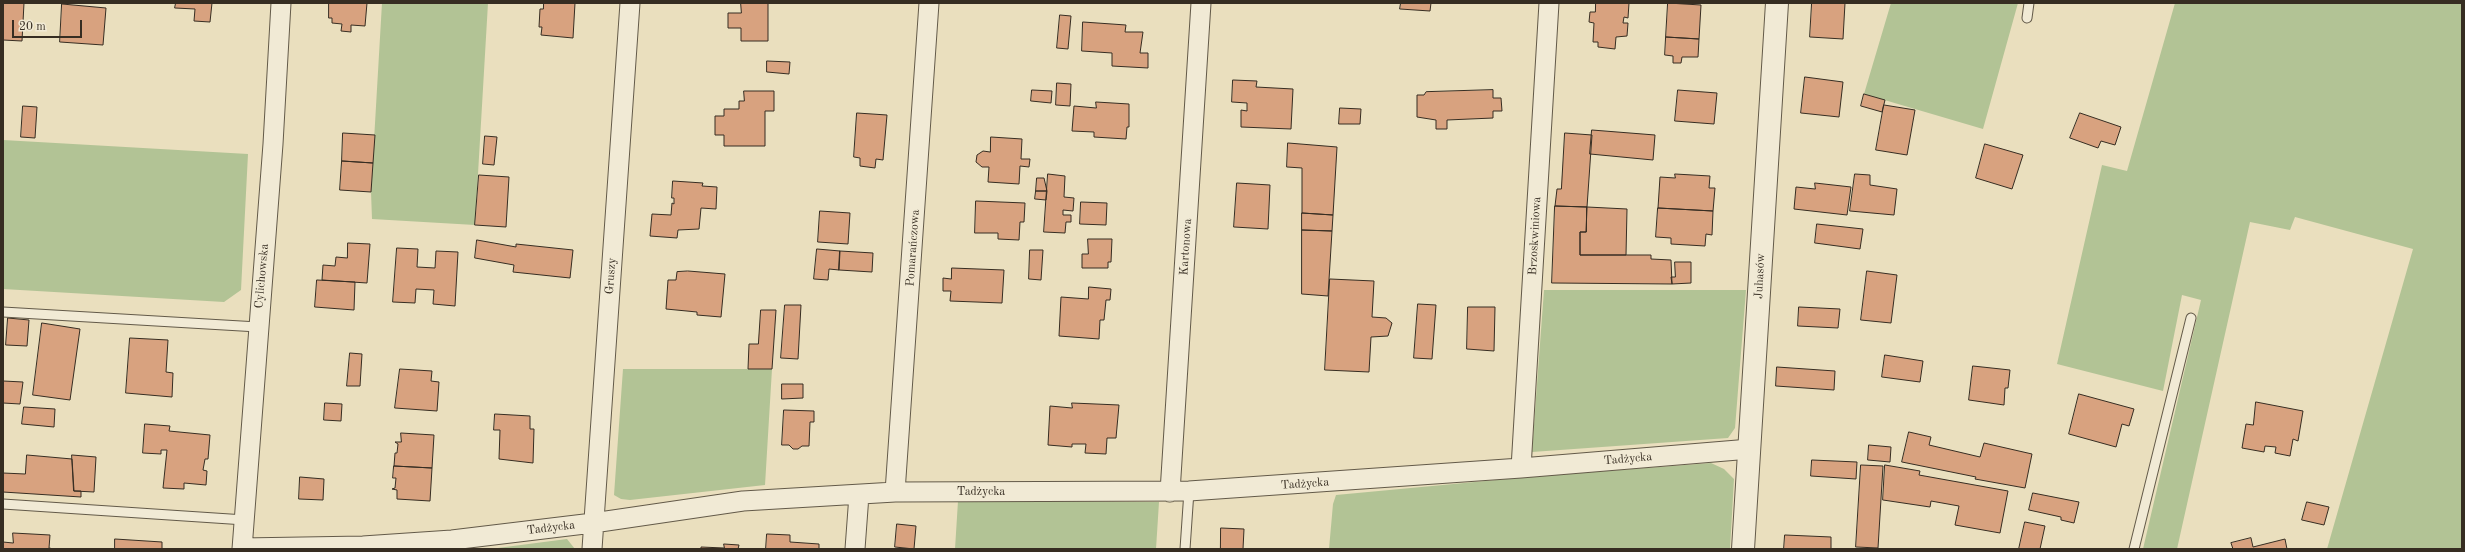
<!DOCTYPE html>
<html>
<head>
<meta charset="utf-8">
<style>
	body { margin:0 }
	#map { position:relative; width:2465px; height:552px; overflow:hidden; background:#eadfbe; font-family:"Old Standard TT",serif }
	canvas { display:block }
	.frame { position:absolute; inset:0; border:4px solid #362d22; pointer-events:none }
	.scale { position:absolute; left:12px; top:20px; width:70px; height:18px; box-sizing:border-box; border:2px solid #362d22; border-top:0; padding-left:5px; font-size:12px; line-height:14px; white-space:nowrap; color:#362d22; -webkit-text-stroke:3px #f1ead5; paint-order:stroke }
</style>
</head>
<body>
<div id="map">
<canvas width="2465" height="552"></canvas>
<div class="frame"></div>
<div class="scale">20 m</div>
</div>
<script>
const context = document.querySelector('canvas').getContext('2d');
context.lineJoin = 'round';
function paint(path, color) {
  context.fillStyle = color;
  context.fill(path, 'evenodd');
}
function strokePath(path, color, width, dash) {
  context.strokeStyle = color;
  context.lineWidth = width;
  context.lineCap = dash ? 'butt' : 'round';
  context.setLineDash(dash || []);
  context.stroke(path);
}
function label(font, color, halo, rows, align = 'center') {
  context.font = font + ' "Old Standard TT",serif';
  context.lineWidth = 4;
  context.setLineDash([]);
  context.textBaseline = 'middle';
  context.strokeStyle = halo;
  context.fillStyle = color;
  for (const [text, x, y, turn = 0] of rows) {
    context.save();
    context.translate(x, y);
    context.rotate((+turn || 0) * Math.PI / 180);
    context.textAlign = isNaN(turn) ? turn : align;
    if (halo) context.strokeText(text, 0, 0);
    context.fillText(text, 0, 0);
    context.restore();
  }
}
paint(new Path2D(`
	M 382,3 L 488,3 L 475,225 L 372,219 L 371,192 Z
	M 1891,3 L 2018,3 L 1983,129 L 1864,94 Z
	M 2175,3 L 2462,3 L 2462,549 L 2327,549 L 2413,249 L 2295,217 L 2290,230 L 2250,222 L 2177,549 L 2143,549 L 2201,300 L 2182,295 L 2163,391 L 2057,364 L 2102,165 L 2127,171 Z
	M 3,140 L 248,154 L 241,290 L 224,302 L 3,289 Z
	M 1544,290 L 1746,290 L 1735,428 L 1728,438 L 1532,452 Z
	M 623,369 L 772,369 L 765,485 L 630,500 L 621,499 L 614,495 Z
	M 1711,463 L 1724,469 L 1734,479 L 1730,549 L 1329,549 L 1333,504 L 1336,495 L 1528,477 Z
	M 958,501 L 1159,502 L 1156,549 L 955,549 Z
	M 567,539 L 575,549 L 490,549 Z`), '#b2c395');
const building = new Path2D(`
	M 3,3 L 24,3 L 22,41 L 3,40 Z
	M 176,3 L 212,3 L 210,22 L 194,21 L 195,9 L 175,8 Z
	M 329,3 L 367,3 L 365,26 L 351,25 L 351,32 L 341,31 L 342,24 L 332,23 L 332,18 L 329,18 Z
	M 544,3 L 575,3 L 573,38 L 541,35 L 542,27 L 539,27 L 540,9 L 543,9 Z
	M 741,3 L 768,3 L 768,41 L 741,41 L 741,28 L 728,28 L 728,13 L 741,13 Z
	M 1401,3 L 1431,3 L 1430,11 L 1400,9 Z
	M 1596,3 L 1629,3 L 1628,18 L 1624,17 L 1623,23 L 1628,23 L 1627,36 L 1616,37 L 1615,49 L 1598,47 L 1598,42 L 1593,42 L 1594,23 L 1589,22 L 1590,12 L 1595,12 Z
	M 1668,3 L 1701,5 L 1699,39 L 1666,37 Z
	M 1812,3 L 1845,3 L 1843,39 L 1810,37 Z
	M 62,4 L 106,8 L 103,45 L 60,42 Z
	M 1060,15 L 1071,16 L 1068,49 L 1057,48 Z
	M 1083,22 L 1126,25 L 1125,32 L 1143,32 L 1140,53 L 1148,53 L 1148,68 L 1112,66 L 1112,53 L 1082,51 Z
	M 1666,37 L 1699,39 L 1698,57 L 1682,57 L 1681,63 L 1673,63 L 1673,56 L 1665,55 Z
	M 767,61 L 790,62 L 789,74 L 767,72 Z
	M 1805,77 L 1843,82 L 1839,117 L 1801,113 Z
	M 1233,80 L 1257,81 L 1256,87 L 1293,89 L 1291,129 L 1241,127 L 1241,110 L 1247,111 L 1247,103 L 1232,102 Z
	M 1057,83 L 1071,84 L 1070,106 L 1056,105 Z
	M 1032,90 L 1052,91 L 1051,103 L 1031,101 Z
	M 1493,90 L 1493,98 L 1501,98 L 1502,111 L 1493,111 L 1493,118 L 1447,120 L 1447,129 L 1436,129 L 1436,120 L 1417,117 L 1417,95 L 1424,95 L 1426,92 Z
	M 1678,90 L 1717,93 L 1714,124 L 1675,121 Z
	M 744,91 L 774,91 L 774,111 L 765,111 L 765,146 L 724,146 L 724,135 L 715,135 L 715,116 L 724,116 L 724,109 L 739,109 L 739,101 L 744,101 Z
	M 1864,94 L 1885,100 L 1882,112 L 1861,106 Z
	M 1096,102 L 1129,104 L 1129,127 L 1127,127 L 1126,139 L 1094,137 L 1094,132 L 1072,131 L 1074,106 L 1096,108 Z
	M 1884,105 L 1915,110 L 1907,155 L 1876,150 Z
	M 23,106 L 37,107 L 35,138 L 21,137 Z
	M 1340,108 L 1361,109 L 1360,124 L 1339,124 Z
	M 857,113 L 887,115 L 883,160 L 876,159 L 875,168 L 860,166 L 860,158 L 854,157 Z
	M 2080,113 L 2121,127 L 2115,145 L 2101,141 L 2098,148 L 2070,138 Z
	M 1592,130 L 1655,135 L 1653,160 L 1590,154 Z
	M 343,133 L 375,135 L 373,163 L 342,161 Z
	M 1565,133 L 1592,135 L 1587,207 L 1555,206 L 1557,189 L 1561,189 Z
	M 485,136 L 497,137 L 494,165 L 483,164 Z
	M 991,137 L 1022,139 L 1021,159 L 1030,159 L 1029,167 L 1020,166 L 1019,184 L 988,182 L 989,167 L 982,167 L 976,162 L 977,155 L 983,151 L 990,152 Z
	M 1288,143 L 1337,147 L 1333,215 L 1302,213 L 1302,168 L 1287,167 Z
	M 1985,144 L 2023,155 L 2012,189 L 1976,178 Z
	M 342,161 L 373,163 L 371,192 L 340,190 Z
	M 1048,174 L 1065,176 L 1064,197 L 1074,198 L 1073,211 L 1063,210 L 1063,215 L 1071,215 L 1071,222 L 1066,222 L 1065,233 L 1044,232 Z
	M 1675,174 L 1710,176 L 1709,188 L 1715,188 L 1713,211 L 1658,208 L 1660,177 L 1675,178 Z
	M 1855,174 L 1870,175 L 1870,185 L 1897,189 L 1894,215 L 1850,211 Z
	M 479,175 L 509,177 L 506,227 L 475,225 Z
	M 1037,178 L 1044,178 L 1047,191 L 1036,191 Z
	M 673,181 L 703,183 L 702,186 L 717,187 L 716,209 L 701,208 L 699,229 L 678,230 L 677,238 L 650,236 L 652,214 L 671,215 L 672,203 L 674,204 L 674,198 L 672,198 Z
	M 1237,183 L 1270,185 L 1268,229 L 1234,227 Z
	M 1815,183 L 1851,187 L 1847,215 L 1794,209 L 1796,187 L 1815,189 Z
	M 1036,191 L 1047,191 L 1046,200 L 1035,199 Z
	M 976,201 L 1025,203 L 1024,222 L 1020,222 L 1019,240 L 998,239 L 998,233 L 975,233 Z
	M 1081,202 L 1107,203 L 1106,225 L 1080,224 Z
	M 1555,206 L 1587,207 L 1586,232 L 1580,232 L 1580,255 L 1651,255 L 1651,259 L 1671,260 L 1672,284 L 1552,283 Z
	M 1587,207 L 1627,209 L 1626,255 L 1580,255 L 1580,232 L 1586,232 Z
	M 1658,208 L 1713,211 L 1712,235 L 1706,234 L 1705,246 L 1671,244 L 1671,238 L 1656,237 Z
	M 820,211 L 850,213 L 848,244 L 818,242 Z
	M 1302,213 L 1333,215 L 1332,231 L 1302,230 Z
	M 1817,224 L 1863,229 L 1860,249 L 1815,243 Z
	M 1302,230 L 1332,231 L 1328,296 L 1302,294 Z
	M 1088,239 L 1112,239 L 1111,262 L 1108,262 L 1108,268 L 1082,268 L 1082,254 L 1088,254 Z
	M 477,240 L 516,247 L 516,244 L 573,250 L 570,278 L 513,272 L 514,265 L 475,258 Z
	M 348,243 L 370,244 L 367,283 L 322,280 L 323,265 L 335,266 L 336,257 L 347,258 Z
	M 397,248 L 418,249 L 417,267 L 435,268 L 436,251 L 458,252 L 455,306 L 433,304 L 434,290 L 416,289 L 415,303 L 393,302 Z
	M 817,249 L 840,251 L 839,270 L 829,269 L 828,280 L 814,279 Z
	M 1030,250 L 1043,250 L 1041,280 L 1029,279 Z
	M 840,251 L 873,253 L 872,272 L 839,270 Z
	M 1675,262 L 1691,262 L 1691,283 L 1672,284 L 1671,277 L 1675,277 Z
	M 952,268 L 1004,270 L 1002,303 L 950,301 L 951,291 L 943,291 L 943,278 L 951,279 Z
	M 688,271 L 725,274 L 721,317 L 697,315 L 697,312 L 666,309 L 668,280 L 676,280 L 677,272 Z
	M 1867,271 L 1897,275 L 1891,323 L 1861,320 Z
	M 1330,279 L 1374,281 L 1372,317 L 1386,318 L 1392,323 L 1388,336 L 1371,337 L 1369,372 L 1325,370 Z
	M 317,280 L 355,282 L 354,310 L 315,307 Z
	M 1089,287 L 1111,289 L 1110,300 L 1106,300 L 1104,320 L 1100,320 L 1099,339 L 1059,336 L 1061,297 L 1088,299 Z
	M 1418,304 L 1436,305 L 1432,359 L 1414,358 Z
	M 785,305 L 801,305 L 798,359 L 781,358 Z
	M 1468,307 L 1495,307 L 1494,351 L 1467,349 Z
	M 1799,307 L 1840,309 L 1838,328 L 1798,326 Z
	M 761,310 L 776,310 L 772,369 L 748,369 L 749,344 L 758,344 Z
	M 8,318 L 29,320 L 27,346 L 6,345 Z
	M 42,323 L 80,329 L 70,400 L 33,395 Z
	M 130,338 L 168,340 L 166,372 L 173,373 L 172,397 L 126,393 Z
	M 350,353 L 362,354 L 360,386 L 347,386 Z
	M 1885,355 L 1923,361 L 1920,382 L 1882,377 Z
	M 1973,366 L 2010,370 L 2008,388 L 2005,388 L 2004,405 L 1969,400 Z
	M 1777,367 L 1835,371 L 1834,390 L 1776,386 Z
	M 400,369 L 432,371 L 431,381 L 439,382 L 437,411 L 395,408 Z
	M 3,381 L 23,382 L 20,404 L 3,403 Z
	M 782,384 L 803,384 L 803,398 L 782,399 Z
	M 2079,394 L 2134,409 L 2129,426 L 2122,424 L 2116,447 L 2069,434 Z
	M 2256,402 L 2303,411 L 2298,441 L 2293,439 L 2290,456 L 2275,453 L 2276,447 L 2265,446 L 2264,452 L 2242,448 L 2246,424 L 2253,425 Z
	M 325,403 L 342,404 L 341,421 L 324,420 Z
	M 1072,403 L 1119,405 L 1116,438 L 1107,438 L 1106,454 L 1085,453 L 1086,444 L 1072,444 L 1072,447 L 1048,445 L 1050,406 L 1072,408 Z
	M 24,407 L 55,409 L 54,427 L 22,424 Z
	M 784,410 L 814,411 L 814,422 L 810,422 L 809,446 L 802,446 L 798,449 L 793,449 L 789,445 L 782,445 Z
	M 495,414 L 530,416 L 530,429 L 534,429 L 533,463 L 499,459 L 500,430 L 494,430 Z
	M 145,424 L 170,426 L 169,431 L 210,435 L 208,459 L 205,459 L 203,470 L 207,471 L 206,485 L 184,483 L 184,489 L 163,488 L 167,450 L 161,450 L 161,454 L 143,453 Z
	M 1909,432 L 1931,437 L 1929,445 L 1980,457 L 1984,443 L 2032,454 L 2025,488 L 1975,479 L 1976,477 L 1902,462 Z
	M 401,433 L 434,435 L 432,468 L 394,466 L 395,453 L 397,453 L 398,444 L 395,442 L 401,442 Z
	M 1869,445 L 1891,447 L 1890,462 L 1868,460 Z
	M 27,455 L 72,459 L 74,491 L 81,491 L 81,497 L 3,492 L 3,473 L 25,474 Z
	M 72,455 L 96,457 L 94,492 L 74,491 Z
	M 1812,460 L 1857,462 L 1856,479 L 1811,476 Z
	M 1861,465 L 1883,466 L 1878,548 L 1856,547 Z
	M 1885,465 L 1920,471 L 1919,475 L 2008,491 L 2000,533 L 1955,525 L 1959,506 L 1931,501 L 1930,507 L 1883,500 Z
	M 394,466 L 432,468 L 430,501 L 397,499 L 397,490 L 392,489 L 395,488 L 396,478 L 393,478 Z
	M 300,477 L 324,479 L 323,500 L 299,499 Z
	M 2033,493 L 2079,502 L 2074,523 L 2061,520 L 2061,517 L 2029,510 Z
	M 2307,502 L 2329,507 L 2324,525 L 2302,520 Z
	M 2025,522 L 2045,526 L 2040,549 L 2019,549 Z
	M 897,524 L 916,526 L 914,549 L 895,547 Z
	M 1221,528 L 1244,529 L 1243,549 L 1213,549 L 1220,549 Z
	M 13,533 L 50,535 L 49,548 L 54,549 L 3,549 L 3,542 L 13,543 Z
	M 767,534 L 790,535 L 790,542 L 819,544 L 819,549 L 766,549 Z
	M 1785,535 L 1831,537 L 1831,549 L 1784,549 Z
	M 2251,538 L 2253,547 L 2285,539 L 2287,549 L 2233,549 L 2231,543 Z
	M 115,539 L 162,542 L 162,549 L 115,549 Z
	M 724,544 L 739,545 L 738,549 L 701,549 L 701,547 L 724,548 Z`);
paint(building, '#d8a27f');
strokePath(building, '#362d22', 1);
const service = new Path2D(`
	M 2027,18 L 2029,3
	M 3,312 L 258,327
	M 3,504 L 245,520
	M 1185,549 L 1189,491
	M 2134,549 L 2191,318`);
const minor = new Path2D(`
	M 1521,468 L 1549,3
	M 895,492 L 929,3
	M 1170,492 L 1201,3
	M 242,548 L 363,546 L 452,540 L 593,523 L 743,501 L 895,492 L 1189,491 L 1521,468 L 1750,449
	M 242,549 L 273,144 L 281,3
	M 592,549 L 630,3
	M 855,549 L 859,495`);
const tertiary = new Path2D(`
	M 1743,549 L 1777,3`);
strokePath(service, '#635a49', 11);
strokePath(minor, '#635a49', 21);
strokePath(tertiary, '#635a49', 24);
strokePath(service, '#f1ead5', 9);
strokePath(minor, '#f1ead5', 19);
strokePath(tertiary, '#f1ead5', 22);
label('12px', '#362d22', '#f1ead5', [
	["Brzoskwiniowa",1535,236,-87],
	["Kartonowa",1186,247,-86],
	["Pomarańczowa",913,248,-86],
	["Cylichowska",262,276,-85],
	["Gruszy",611,276,-86],
	["Juhasów",1760,276,-87],
	["Tadżycka",1628,459,-5],
	["Tadżycka",1305,484,-4],
	["Tadżycka",981,492],
	["Tadżycka",551,528,-7]
]);
</script>
</body>
</html>
